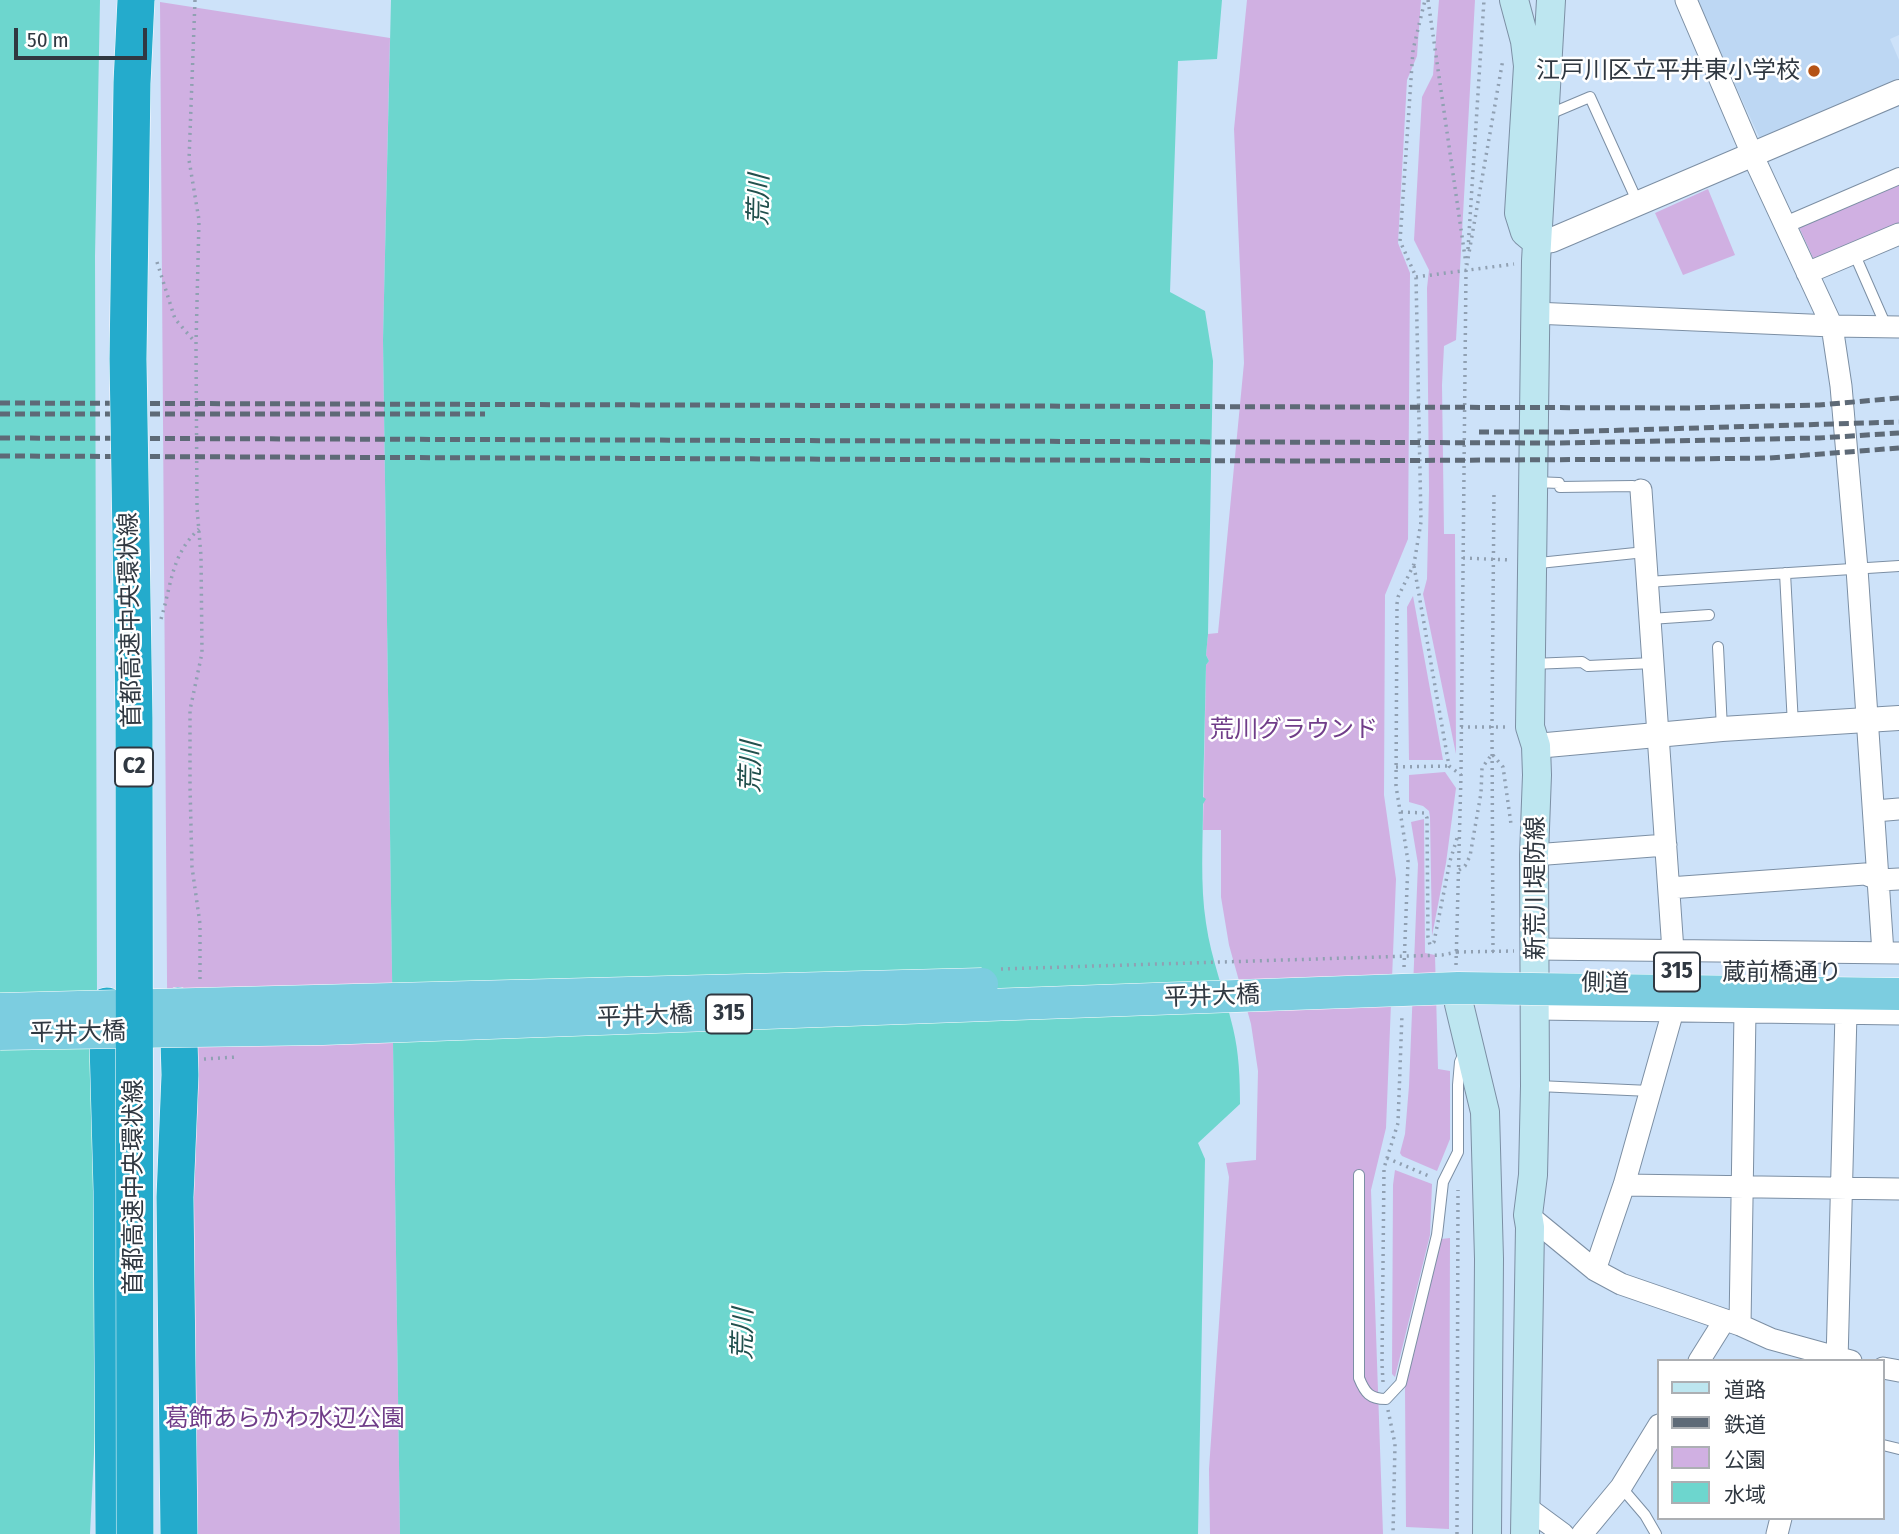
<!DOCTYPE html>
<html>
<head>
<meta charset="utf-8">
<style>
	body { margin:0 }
	#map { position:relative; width:1899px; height:1534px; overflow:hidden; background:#cde2f9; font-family:"Fira Sans Condensed","Noto Sans JP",sans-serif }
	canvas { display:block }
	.legend { position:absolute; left:1657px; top:1359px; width:228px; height:161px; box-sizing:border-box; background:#fff; border:2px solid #acafb3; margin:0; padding:9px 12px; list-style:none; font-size:21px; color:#303841 }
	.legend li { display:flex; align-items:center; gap:14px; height:35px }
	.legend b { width:35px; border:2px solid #acafb3 }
	.scale { position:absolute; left:14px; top:28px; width:133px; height:32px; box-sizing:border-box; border:4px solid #303841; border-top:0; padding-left:9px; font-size:21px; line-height:24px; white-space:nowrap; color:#303841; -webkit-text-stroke:5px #fff; paint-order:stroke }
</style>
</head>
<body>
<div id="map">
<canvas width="1899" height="1534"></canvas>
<ul class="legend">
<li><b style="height:9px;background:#bde6f0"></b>道路</li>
<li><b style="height:9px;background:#5e6a77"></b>鉄道</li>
<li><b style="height:19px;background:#d0b0e2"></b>公園</li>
<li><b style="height:19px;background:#6dd6ce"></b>水域</li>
</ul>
<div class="scale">50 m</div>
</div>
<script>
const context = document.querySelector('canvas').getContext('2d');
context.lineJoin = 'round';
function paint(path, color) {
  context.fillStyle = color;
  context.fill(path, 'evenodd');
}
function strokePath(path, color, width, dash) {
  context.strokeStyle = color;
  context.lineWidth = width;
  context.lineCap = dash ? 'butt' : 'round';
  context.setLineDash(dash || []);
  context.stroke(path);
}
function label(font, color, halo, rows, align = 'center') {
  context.font = font + ' "Fira Sans Condensed","Noto Sans JP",sans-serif';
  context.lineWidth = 5;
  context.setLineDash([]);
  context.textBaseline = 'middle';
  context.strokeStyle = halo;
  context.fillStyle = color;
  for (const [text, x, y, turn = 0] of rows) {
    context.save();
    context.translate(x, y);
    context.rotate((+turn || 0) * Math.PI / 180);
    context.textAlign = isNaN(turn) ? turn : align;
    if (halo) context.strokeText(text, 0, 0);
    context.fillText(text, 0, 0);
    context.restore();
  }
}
paint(new Path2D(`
	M 1696,0 L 1899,0 L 1899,35 L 1890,39 L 1899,60 L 1899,82 L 1761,141 Z`), '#bdd7f3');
paint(new Path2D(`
	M 1247,0 L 1421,0 L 1417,56 L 1407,80 L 1398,243 L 1410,273 L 1408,539 L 1385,595 L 1384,795 L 1396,879 L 1386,1128 L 1371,1190 L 1383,1534 L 1210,1534 L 1209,1469 L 1229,1177 L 1226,1163 L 1256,1160 L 1258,1071 L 1251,1024 L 1229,945 L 1221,897 L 1221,830 L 1203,830 L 1206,665 L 1209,661 L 1206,655 L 1208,634 L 1218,633 L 1244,363 L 1234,129 Z
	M 1439,0 L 1475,0 L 1456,340 L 1444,346 L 1442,385 L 1444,534 L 1455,534 L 1456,754 L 1423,594 L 1427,579 L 1429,490 L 1427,288 L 1429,270 L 1414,240 L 1422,97 L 1433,75 Z
	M 160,2 L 390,38 L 383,340 L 400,1534 L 171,1534 Z
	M 1899,181 L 1899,225 L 1814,260 L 1798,225 Z
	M 1708,189 L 1735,255 L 1683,275 L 1655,213 Z
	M 1413,596 L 1443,760 L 1409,760 L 1407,607 Z
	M 1445,772 L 1456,788 L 1446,863 L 1432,936 L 1430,817 L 1429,811 L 1423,806 L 1409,802 L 1409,775 Z
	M 1424,819 L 1425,953 L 1435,955 L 1438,1069 L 1450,1071 L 1450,1139 L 1437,1171 L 1402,1156 L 1400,1153 L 1405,1134 L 1409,1086 L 1418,864 L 1411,822 Z
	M 1395,1170 L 1432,1184 L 1430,1235 L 1395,1377 L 1392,1374 L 1393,1185 Z
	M 1450,1238 L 1449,1529 L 1406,1527 L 1405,1388 L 1441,1239 Z`), '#d0b0e2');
paint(new Path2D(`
	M 0,0 L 100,0 L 95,256 L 98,1373 L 90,1534 L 0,1534 Z
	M 391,0 L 1222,0 L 1217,59 L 1178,61 L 1170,292 L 1205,311 L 1213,361 L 1208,634 L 1206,655 L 1209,661 L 1206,665 L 1203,797 L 1206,799 L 1203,804 C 1203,843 1200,884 1206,923 C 1211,959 1225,993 1233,1028 C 1239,1053 1240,1078 1240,1104 L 1198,1143 L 1205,1159 L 1198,1534 L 400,1534 L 383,340 Z`), '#6dd6ce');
const service = new Path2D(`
	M 1545,116 L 1590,97 L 1638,203
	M 1854,253 L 1886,326
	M 1535,482 L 1559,483 L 1560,487 L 1633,486 L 1641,490
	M 1534,561 L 1539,563 L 1645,552
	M 1785,573 L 1793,725
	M 1647,582 L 1899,566
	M 1650,619 L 1709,615
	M 1718,647 L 1722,729
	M 1531,664 L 1582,662 L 1588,666 L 1653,663
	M 1538,1086 L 1650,1091
	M 1359,1175 L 1359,1378 C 1365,1393 1370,1399 1386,1399 L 1401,1383 L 1437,1235 L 1443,1182 L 1458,1152 L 1458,1085 L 1460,1062 L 1463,1055
	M 1883,1445 L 1899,1449
	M 1621,1487 L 1645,1515 L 1656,1534`);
const pedestrian = new Path2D(`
	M 1785,225 L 1899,176`);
const minor = new Path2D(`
	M 1686,0 L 1752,154 L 1832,326 L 1841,386 L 1857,569 L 1883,953
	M 1807,273 L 1899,234
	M 1534,313 L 1832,326 L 1899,327
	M 1875,811 L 1899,809
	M 1534,855 L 1666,845
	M 1669,888 L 1865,874 L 1880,880 L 1899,879
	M 1535,949 L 1899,953
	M 1536,1009 L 1899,1014
	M 1624,1185 L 1899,1189
	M 1528,1215 L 1595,1270 L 1621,1284 L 1740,1325 L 1771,1339 L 1851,1361
	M 1595,1270 L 1624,1185 L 1673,1011 L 1673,951 L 1641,490
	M 1740,1325 L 1745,1012
	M 1699,1361 L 1724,1321
	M 1837,1361 L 1846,1013
	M 1883,1368 L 1899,1371
	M 1525,1506 L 1563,1534
	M 1582,1534 L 1621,1487 L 1659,1425
	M 1777,1534 L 1781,1518`);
const tertiary = new Path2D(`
	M 1537,242 L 1552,240 L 1899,92
	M 1536,746 L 1722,729 L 1899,718`);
const secondary = new Path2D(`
	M 1514,0 L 1525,41 L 1528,66 L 1519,213 L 1525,232 L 1537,242
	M 1458,988 L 1459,1004 L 1485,1112 L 1489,1259 L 1487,1534
	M 1525,1534 L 1530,1227 L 1528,1215 L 1533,1175 L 1535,1086 L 1534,855 L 1537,775 L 1536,746 L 1530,727 L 1536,261 L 1551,0`);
const motorway = new Path2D(`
	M 107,1006 L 112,1191 L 114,1534
	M 178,1006 L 180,1075 L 175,1197 L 179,1534`);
strokePath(service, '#7c8fa4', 12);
strokePath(pedestrian, '#7c8fa4', 18);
strokePath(minor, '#7c8fa4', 23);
strokePath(tertiary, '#7c8fa4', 26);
strokePath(secondary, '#7c8fa4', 30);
strokePath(motorway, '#fff', 38);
strokePath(new Path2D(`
	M 195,0 L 189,160 L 199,220 L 196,344 L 197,508 L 201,556 L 202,653 L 190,710 L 190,787 L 192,867 L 200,924 L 200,982
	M 1428,0 L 1466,264
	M 1468,249 L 1484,0
	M 157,262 L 175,319 L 195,342
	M 1416,277 L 1514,264
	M 1463,558 L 1511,560
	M 1414,566 L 1449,766 L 1461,775
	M 161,619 C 172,583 171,555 199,529
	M 1461,727 L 1507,727
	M 1396,767 L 1449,766
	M 1401,812 L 1425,813 L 1427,818 L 1428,937 L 1430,945 L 1434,942 L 1450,861 L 1458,835
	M 1459,870 L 1465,866 L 1470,856 L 1481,793 L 1482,768 L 1492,754 L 1503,767 L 1511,824
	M 1457,952 L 1514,951
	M 1493,952 L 1492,727 L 1494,490
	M 1456,965 L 1461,775 L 1466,270 L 1503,59
	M 1404,967 L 1408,861 L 1396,786 L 1397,604 L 1398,597 L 1414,564 L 1421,522 L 1416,277 L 1400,241 L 1413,50 L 1425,0
	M 1387,1158 L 1431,1177
	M 1383,1382 L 1382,1364 L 1384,1168 L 1398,1123 L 1402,1014
	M 1388,1410 L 1395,1444 L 1393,1534
	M 1457,1534 L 1458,1190`), '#90a0b2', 3.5, [2, 5]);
strokePath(service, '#fff', 10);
strokePath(pedestrian, '#fff', 16);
strokePath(minor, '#fff', 21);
strokePath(tertiary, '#fff', 24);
strokePath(secondary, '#bde6f0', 28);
strokePath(motorway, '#24abcc', 37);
strokePath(new Path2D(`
	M 0,403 L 1688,408 L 1819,405 L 1899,398
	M 0,414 L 485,414
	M 1479,432 L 1560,432 L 1899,422
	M 0,438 L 1560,443 L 1819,438 L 1899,433
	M 0,456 L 1309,461 L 1687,459 L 1769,458 L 1899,448`), '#5e6a77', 5, [10, 5]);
const primaryBridge = new Path2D(`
	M 0,1009 L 982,984
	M 0,1034 L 323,1029 L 1458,988 L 1899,994`);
const motorwayBridge = new Path2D(`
	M 135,1534 L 134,718 L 128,359 L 132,83 L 136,0`);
strokePath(primaryBridge, '#fff', 33, []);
strokePath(motorwayBridge, '#fff', 38, []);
strokePath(new Path2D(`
	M 1001,969 L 1442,955 L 1457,952
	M 204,1059 L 237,1057`), '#90a0b2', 3.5, [2, 5]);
strokePath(primaryBridge, '#7ccde0', 32);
strokePath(motorwayBridge, '#24abcc', 37);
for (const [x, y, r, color] of [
	[1814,71,7,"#b55315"]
]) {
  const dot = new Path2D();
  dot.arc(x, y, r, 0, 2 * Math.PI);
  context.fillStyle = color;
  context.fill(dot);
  strokePath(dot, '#fff', 2.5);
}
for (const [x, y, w] of [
	[134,767,38],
	[1677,972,46],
	[729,1014,46]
]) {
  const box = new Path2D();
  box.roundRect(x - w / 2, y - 19.5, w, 39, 5);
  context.fillStyle = '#fff';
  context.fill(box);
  strokePath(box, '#303841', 2);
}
label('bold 23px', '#303841', null, [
	["C2",134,767],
	["315",1677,972],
	["315",729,1014]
]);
label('24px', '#303841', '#fff', [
	["江戸川区立平井東小学校",1800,71]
], 'right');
label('24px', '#303841', '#fff', [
	["首都高速中央環状線",131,620,-91],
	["新荒川堤防線",1536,888,-90],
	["蔵前橋通り",1782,973],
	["側道",1605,984,1],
	["平井大橋",1212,997,-2],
	["平井大橋",645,1017,-2],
	["平井大橋",78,1033,-1],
	["首都高速中央環状線",134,1187,-90]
]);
label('24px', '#703d89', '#fff', [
	["荒川グラウンド",1294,730],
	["葛飾あらかわ水辺公園",285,1419]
]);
label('italic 26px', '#21504d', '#fff', [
	["荒川",760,200,-89],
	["荒川",752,767,-89],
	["荒川",744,1334,-89]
]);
</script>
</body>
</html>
